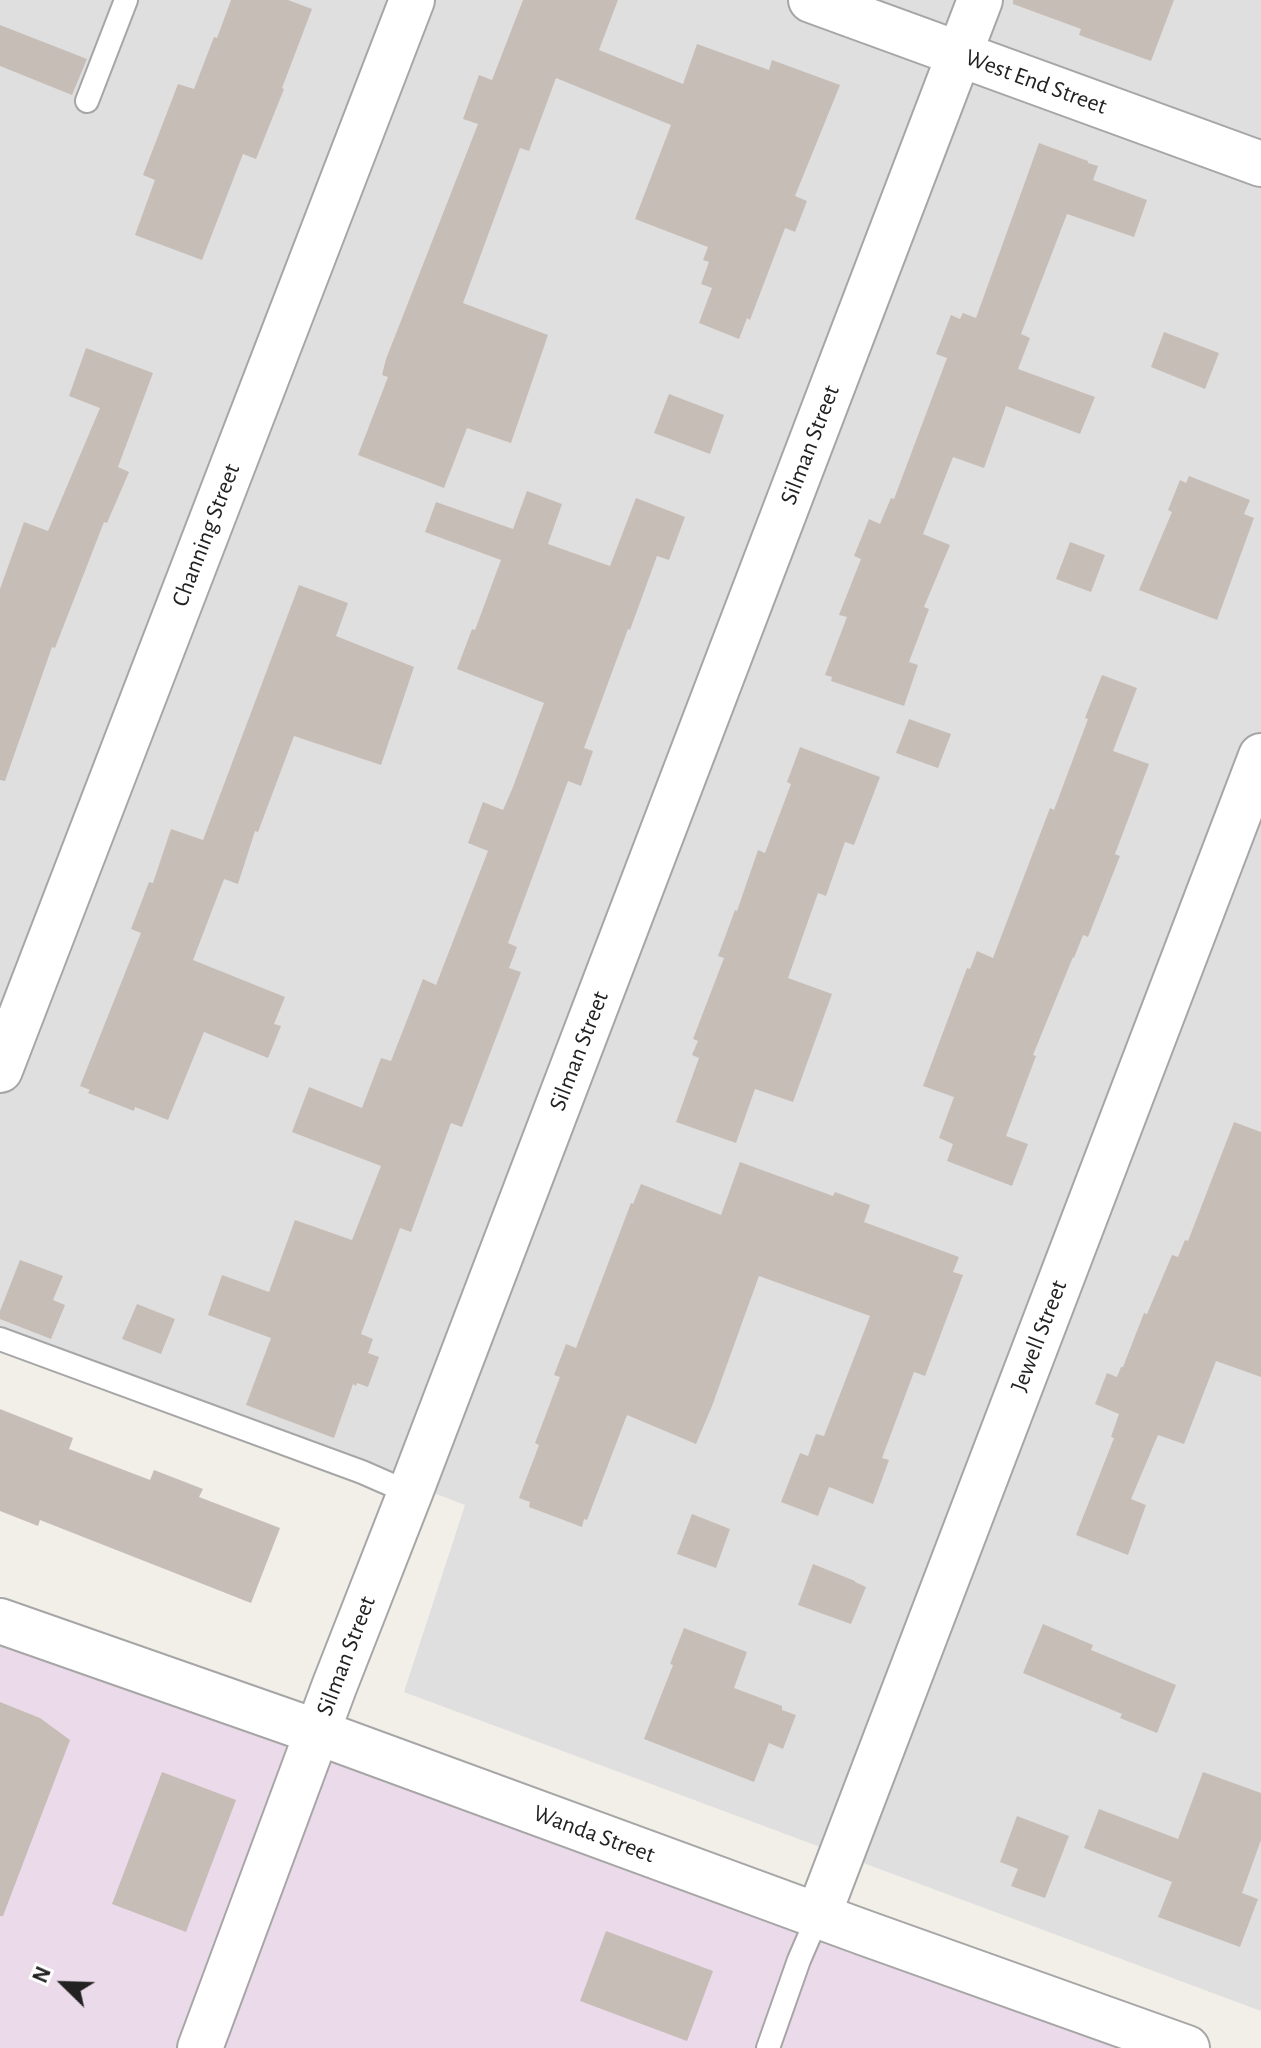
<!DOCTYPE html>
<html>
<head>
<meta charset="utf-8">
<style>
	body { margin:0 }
	#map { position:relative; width:1261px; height:2048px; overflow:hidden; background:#f2eee8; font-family:"Alegreya Sans",sans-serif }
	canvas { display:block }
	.north { position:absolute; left:24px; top:1944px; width:80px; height:80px; -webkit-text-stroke:6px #fff; paint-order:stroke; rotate:293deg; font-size:22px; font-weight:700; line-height:32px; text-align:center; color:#222 }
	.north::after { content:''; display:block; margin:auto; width:28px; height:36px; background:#222; clip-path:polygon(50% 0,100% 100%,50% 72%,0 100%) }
</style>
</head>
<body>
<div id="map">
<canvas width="1261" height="2048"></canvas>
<div class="north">N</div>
</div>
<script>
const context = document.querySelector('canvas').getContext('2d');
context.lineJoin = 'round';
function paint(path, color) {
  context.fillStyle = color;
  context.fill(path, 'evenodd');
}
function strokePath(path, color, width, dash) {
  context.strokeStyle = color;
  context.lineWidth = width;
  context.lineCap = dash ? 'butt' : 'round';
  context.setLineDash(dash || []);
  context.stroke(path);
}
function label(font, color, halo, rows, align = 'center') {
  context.font = font + ' "Alegreya Sans",sans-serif';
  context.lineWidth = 7;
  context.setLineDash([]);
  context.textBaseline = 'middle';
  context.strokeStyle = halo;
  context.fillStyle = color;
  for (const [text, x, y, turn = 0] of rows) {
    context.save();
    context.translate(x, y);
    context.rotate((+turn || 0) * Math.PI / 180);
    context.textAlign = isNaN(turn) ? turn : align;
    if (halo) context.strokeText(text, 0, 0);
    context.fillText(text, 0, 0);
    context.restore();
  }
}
paint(new Path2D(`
	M 0,0 L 1261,0 L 1261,2011 L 404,1692 L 465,1505 L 0,1327 Z`), '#e0dfdf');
paint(new Path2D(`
	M 0,1638 L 327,1760 L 1127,2048 L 0,2048 Z`), '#ebdae9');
paint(new Path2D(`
	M 231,0 L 288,0 L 312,9 L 282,88 L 284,89 L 256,159 L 243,154 L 202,260 L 135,235 L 155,180 L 143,175 L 178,84 L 194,89 L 214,37 L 217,38 Z
	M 523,0 L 618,0 L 599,50 L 683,84 L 697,44 L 769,70 L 772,60 L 840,85 L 795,196 L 807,201 L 795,232 L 785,228 L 750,320 L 747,318 L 739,339 L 699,323 L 712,288 L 701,284 L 709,262 L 703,260 L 708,247 L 635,219 L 671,125 L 556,78 L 529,151 L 520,148 L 463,303 L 548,335 L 511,443 L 467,428 L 444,488 L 358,455 L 388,377 L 382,375 L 386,359 L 478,124 L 463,119 L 479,75 L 492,80 Z
	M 1013,0 L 1174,0 L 1151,61 L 1079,35 L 1081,29 L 1013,4 Z
	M 0,25 L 87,59 L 72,95 L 0,66 Z
	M 1039,143 L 1088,161 L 1088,163 L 1098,166 L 1093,180 L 1147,200 L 1134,237 L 1067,214 L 1021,334 L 1030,338 L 1018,369 L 1095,397 L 1080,434 L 1006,406 L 984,468 L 953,457 L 923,534 L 950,545 L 924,607 L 929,609 L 909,662 L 918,665 L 904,706 L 831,681 L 832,677 L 825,675 L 847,617 L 839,615 L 861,559 L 854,556 L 869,519 L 880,524 L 891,498 L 894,499 L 947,358 L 936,354 L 951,315 L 960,319 L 963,313 L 976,318 Z
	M 1164,332 L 1219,353 L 1205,389 L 1151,367 Z
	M 86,348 L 153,373 L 118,467 L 129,472 L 107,523 L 104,522 L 55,648 L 52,647 L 5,781 L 0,780 L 0,589 L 24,522 L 48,531 L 100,408 L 69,396 Z
	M 669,394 L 724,415 L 710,454 L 654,433 Z
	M 1189,476 L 1250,500 L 1244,514 L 1254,518 L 1217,620 L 1139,590 L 1172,512 L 1168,510 L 1180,480 L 1186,483 Z
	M 527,491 L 562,504 L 548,544 L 610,566 L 636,498 L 685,517 L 669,560 L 657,556 L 630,630 L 628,629 L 584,748 L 593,751 L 581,786 L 568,781 L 508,943 L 517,947 L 509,968 L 521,972 L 462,1127 L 451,1123 L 411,1232 L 400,1228 L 361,1334 L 373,1339 L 368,1353 L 379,1357 L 368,1387 L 357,1383 L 356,1386 L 353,1384 L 334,1438 L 246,1405 L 271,1338 L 208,1315 L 222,1275 L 269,1292 L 295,1220 L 352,1240 L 381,1166 L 292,1132 L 309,1087 L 362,1108 L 381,1058 L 391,1061 L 423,979 L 436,985 L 488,851 L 468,843 L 483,802 L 503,810 L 513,787 L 544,703 L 457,669 L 472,629 L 475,630 L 501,560 L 425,532 L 436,502 L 513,529 Z
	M 1070,542 L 1105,555 L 1091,592 L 1056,579 Z
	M 299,585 L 348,603 L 336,636 L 414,667 L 381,765 L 294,736 L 258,832 L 255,831 L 238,884 L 224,879 L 193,960 L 285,997 L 274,1024 L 281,1026 L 268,1058 L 204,1032 L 168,1120 L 135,1107 L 134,1111 L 88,1093 L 90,1090 L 80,1086 L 141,933 L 131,929 L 149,882 L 153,883 L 171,829 L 203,840 Z
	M 1102,675 L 1137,688 L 1113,751 L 1149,764 L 1115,854 L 1120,856 L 1088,937 L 1083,935 L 1074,958 L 1073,957 L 1033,1055 L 1036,1056 L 1006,1136 L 1028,1144 L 1012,1186 L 947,1161 L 953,1144 L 939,1138 L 954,1097 L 923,1086 L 967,968 L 970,969 L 977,951 L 993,958 L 1050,808 L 1054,810 L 1088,719 L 1085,718 Z
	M 909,719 L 951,734 L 938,768 L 896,753 Z
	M 800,747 L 880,777 L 854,845 L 845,842 L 826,896 L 818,893 L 788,978 L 832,994 L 793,1102 L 755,1089 L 736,1143 L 676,1122 L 699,1058 L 692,1055 L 698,1041 L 693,1039 L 724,958 L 718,956 L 735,910 L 737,911 L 758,850 L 765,853 L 791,784 L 787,782 Z
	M 1234,1122 L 1261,1132 L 1261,1377 L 1216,1361 L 1184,1444 L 1158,1435 L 1131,1499 L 1146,1505 L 1128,1555 L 1076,1535 L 1114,1438 L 1111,1437 L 1119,1414 L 1095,1404 L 1107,1373 L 1117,1377 L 1121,1367 L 1123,1367 L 1144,1313 L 1147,1314 L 1172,1255 L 1178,1257 L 1185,1240 L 1188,1241 Z
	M 740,1162 L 833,1196 L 835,1192 L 870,1205 L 864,1222 L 959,1257 L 953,1272 L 963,1275 L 925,1376 L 914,1372 L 882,1458 L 889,1460 L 873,1504 L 829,1487 L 818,1516 L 781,1502 L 800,1453 L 808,1456 L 816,1434 L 824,1436 L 870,1316 L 759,1276 L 712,1406 L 696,1444 L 627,1415 L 587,1520 L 584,1519 L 582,1527 L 529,1507 L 530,1502 L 519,1498 L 539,1445 L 535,1443 L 560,1377 L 554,1375 L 566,1344 L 576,1348 L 631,1203 L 633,1204 L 641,1184 L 721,1215 Z
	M 20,1260 L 63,1276 L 53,1300 L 65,1305 L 51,1339 L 0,1319 L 0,1311 Z
	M 137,1304 L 175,1319 L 161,1354 L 122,1339 Z
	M 0,1409 L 73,1438 L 69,1449 L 150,1480 L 154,1470 L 203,1489 L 199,1497 L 280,1528 L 251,1603 L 40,1520 L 38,1526 L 0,1511 Z
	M 692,1514 L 730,1529 L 716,1568 L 677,1554 Z
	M 813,1564 L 855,1581 L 855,1582 L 866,1587 L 851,1624 L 798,1605 Z
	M 1043,1624 L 1093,1645 L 1091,1650 L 1176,1685 L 1157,1733 L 1120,1718 L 1122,1714 L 1023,1673 Z
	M 684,1628 L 747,1652 L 734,1688 L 782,1706 L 782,1710 L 796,1715 L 783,1749 L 769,1743 L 754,1782 L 644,1739 L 673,1665 L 670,1664 Z
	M 0,1702 L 40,1718 L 70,1740 L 3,1916 L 0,1916 Z
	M 162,1772 L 236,1800 L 186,1932 L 112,1904 Z
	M 1203,1772 L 1261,1793 L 1261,1840 L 1242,1893 L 1258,1899 L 1240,1947 L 1158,1917 L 1172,1882 L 1084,1848 L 1099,1809 L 1178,1839 Z
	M 1017,1816 L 1069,1836 L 1045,1898 L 1011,1886 L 1018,1869 L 1000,1862 Z
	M 606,1931 L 713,1971 L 687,2041 L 580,2001 Z`), '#c7bdb7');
const service = new Path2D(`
	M 87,101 L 126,0
	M 0,1339 L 362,1472 L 410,1493
	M 768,2048 L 799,1960 L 818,1916`);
const minor = new Path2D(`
	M 811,0 L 1261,164
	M 0,1070 L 412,0
	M 0,1621 L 317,1732 L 865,1933 L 1187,2048
	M 818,1916 L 1261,756
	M 200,2048 L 334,1687 L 410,1493 L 980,0`);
strokePath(service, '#a6a6a6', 26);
strokePath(minor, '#a6a6a6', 48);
strokePath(service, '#fff', 22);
strokePath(minor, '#fff', 44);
label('24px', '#222', '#fff', [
	["West End Street",1036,82,20],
	["Silman Street",810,445,-69],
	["Channing Street",206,535,-69],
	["Silman Street",579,1051,-69],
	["Jewell Street",1039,1336,-69],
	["Silman Street",346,1656,-69],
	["Wanda Street",594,1834,20]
]);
</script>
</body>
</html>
